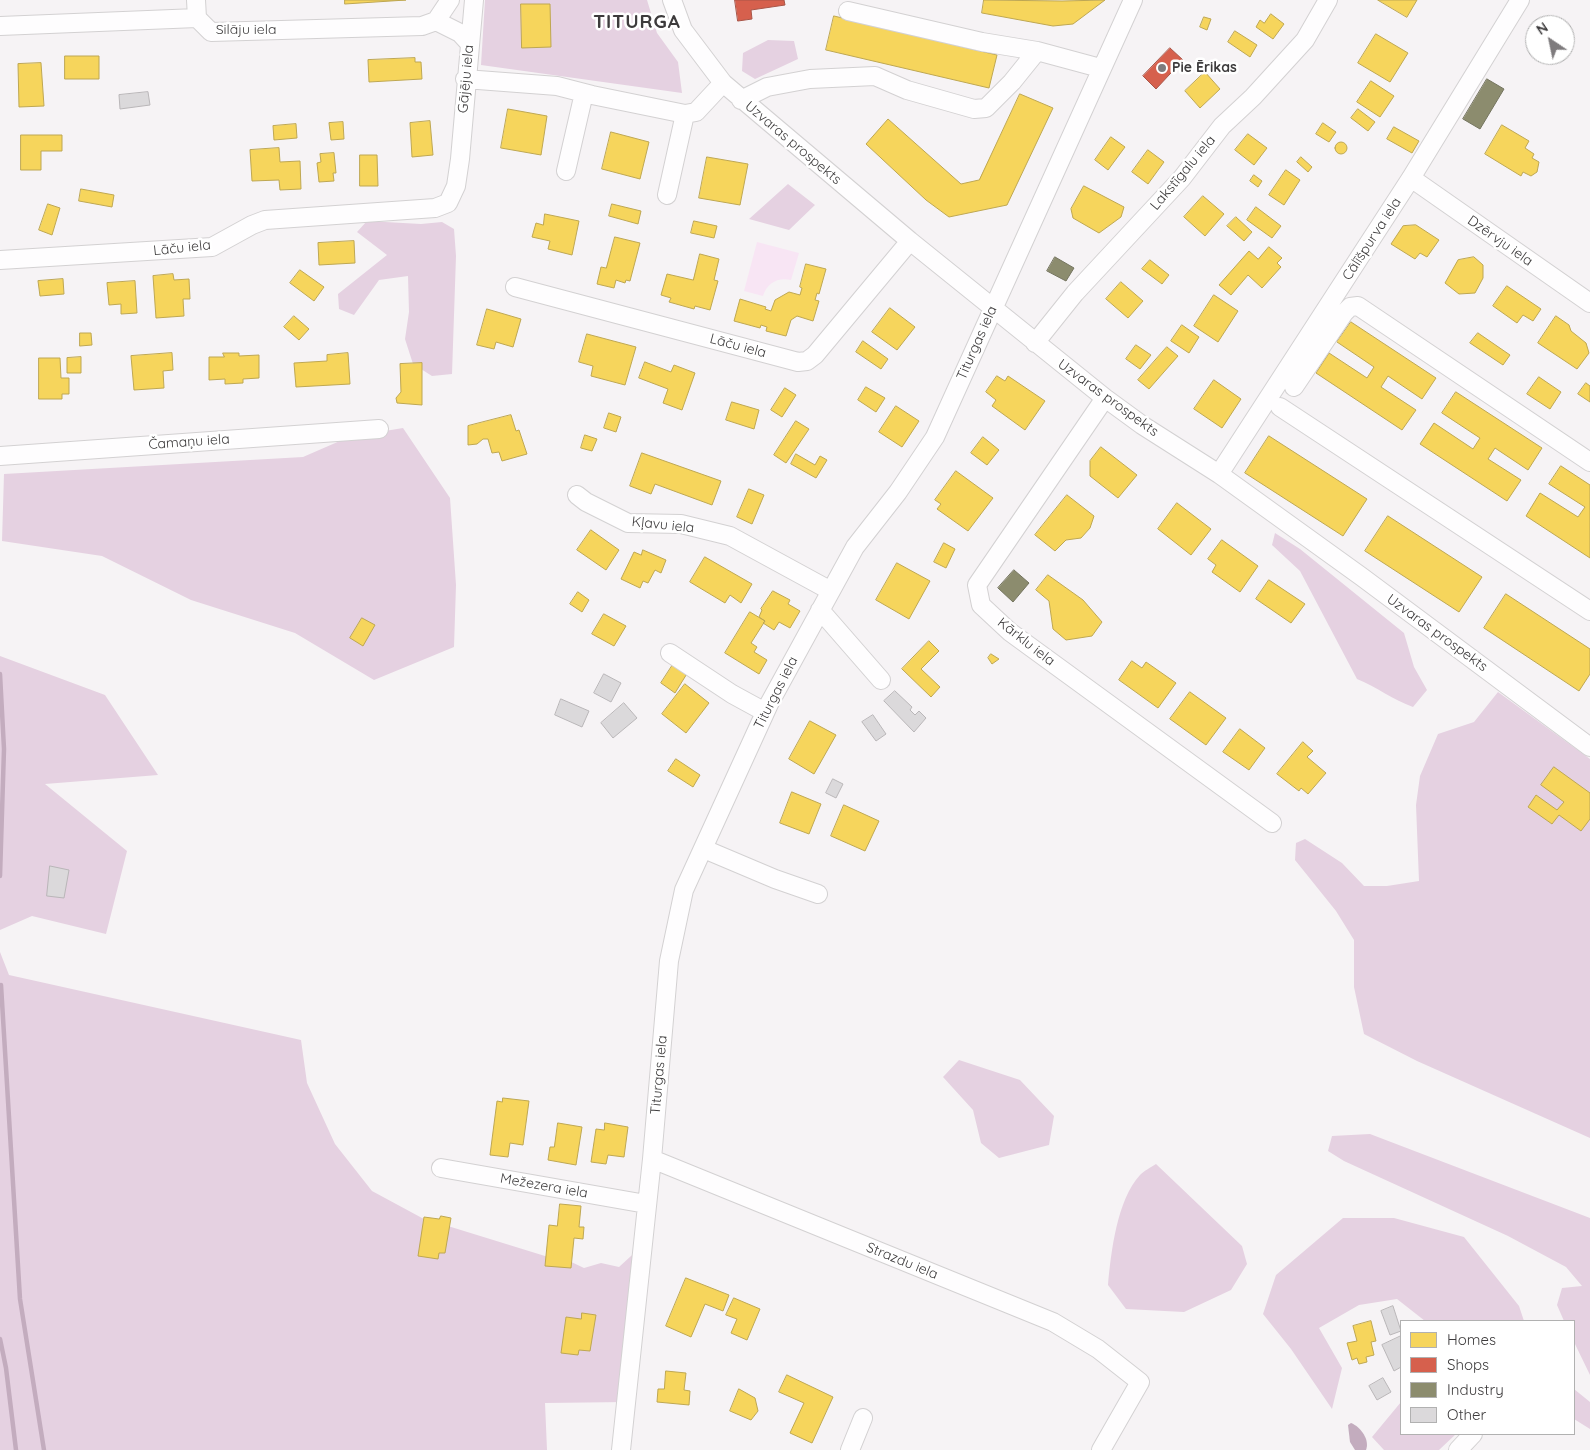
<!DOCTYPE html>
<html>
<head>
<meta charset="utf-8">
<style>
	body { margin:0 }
	#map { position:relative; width:1590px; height:1450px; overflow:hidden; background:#f6f3f5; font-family:Quicksand,sans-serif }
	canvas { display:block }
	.legend { position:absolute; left:1400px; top:1320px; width:175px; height:115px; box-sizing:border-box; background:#fff; border:1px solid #b1b1b1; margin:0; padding:6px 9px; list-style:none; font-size:15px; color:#3d3b3c }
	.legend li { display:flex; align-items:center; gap:10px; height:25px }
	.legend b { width:25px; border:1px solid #b1b1b1 }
	.north { position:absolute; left:1525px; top:15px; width:50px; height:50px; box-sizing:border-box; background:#fff; border:1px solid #b1b1b1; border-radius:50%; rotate:326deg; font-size:14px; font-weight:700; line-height:20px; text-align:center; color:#3d3b3c }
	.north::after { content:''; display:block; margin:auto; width:18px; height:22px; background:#7e7b7d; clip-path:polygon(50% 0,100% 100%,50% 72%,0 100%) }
</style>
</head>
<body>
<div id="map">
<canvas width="1590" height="1450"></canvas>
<ul class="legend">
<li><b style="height:14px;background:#f6d55c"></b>Homes</li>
<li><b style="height:14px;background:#d6604d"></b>Shops</li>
<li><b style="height:14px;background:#8c8c6e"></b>Industry</li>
<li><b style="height:14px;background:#dbd9db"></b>Other</li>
</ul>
<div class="north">N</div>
</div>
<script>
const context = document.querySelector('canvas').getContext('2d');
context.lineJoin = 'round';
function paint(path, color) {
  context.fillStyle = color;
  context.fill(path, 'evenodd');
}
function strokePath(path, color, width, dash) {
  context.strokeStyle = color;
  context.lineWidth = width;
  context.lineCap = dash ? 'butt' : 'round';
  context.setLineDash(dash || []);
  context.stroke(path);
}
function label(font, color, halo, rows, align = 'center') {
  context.font = font + ' Quicksand,sans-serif';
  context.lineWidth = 5;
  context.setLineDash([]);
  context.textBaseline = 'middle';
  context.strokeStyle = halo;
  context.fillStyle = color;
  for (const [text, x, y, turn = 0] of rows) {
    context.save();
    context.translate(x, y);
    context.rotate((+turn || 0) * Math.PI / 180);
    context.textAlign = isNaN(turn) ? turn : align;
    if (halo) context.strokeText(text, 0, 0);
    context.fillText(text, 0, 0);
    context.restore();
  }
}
paint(new Path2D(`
	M 757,242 L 799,253 L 791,280 C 778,277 767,283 763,296 L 744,291 Z`), '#f8e5f4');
paint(new Path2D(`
	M 485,0 L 647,0 L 657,33 L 678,62 L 682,93 L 481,65 Z
	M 768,40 L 794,41 L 798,59 L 755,79 L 742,71 L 743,53 Z
	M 788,184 L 815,205 L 789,230 L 749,219 Z
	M 367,221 L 421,224 L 442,222 L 454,229 L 456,256 L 452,374 L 432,376 L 413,364 L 405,339 L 409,312 L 408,276 L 379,280 L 354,315 L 339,309 L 338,294 L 387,255 L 357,232 Z
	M 403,428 L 450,498 L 456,585 L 454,647 L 374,680 L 295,633 L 191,600 L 102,556 L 2,541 L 4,474 L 303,457 L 349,437 Z
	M 1275,533 L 1300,549 L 1404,633 L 1414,667 L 1427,690 L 1413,707 C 1393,700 1377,687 1357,679 L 1300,571 L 1272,545 Z
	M 0,656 L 105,695 L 158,775 L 45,784 L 127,851 L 106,934 L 32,916 L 0,930 Z
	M 1498,692 L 1590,759 L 1590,1138 L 1417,1061 L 1364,1034 L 1354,987 L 1354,940 L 1336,911 L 1295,860 L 1296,843 L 1305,839 L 1342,863 L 1364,886 L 1387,886 L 1419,881 L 1416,805 L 1420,776 L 1438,734 L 1474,722 Z
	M 0,952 L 9,975 L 301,1040 L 307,1083 L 335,1144 L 372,1191 L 422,1218 L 545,1256 L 565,1259 L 584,1268 L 601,1263 L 619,1267 L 643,1245 L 626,1402 L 545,1403 L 547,1450 L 0,1450 Z
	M 959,1060 L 1020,1080 L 1054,1116 L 1049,1145 L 999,1158 L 981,1143 L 973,1110 L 943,1077 Z
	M 1370,1134 L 1590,1218 L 1590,1375 L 1574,1342 L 1574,1321 L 1564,1321 L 1557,1305 L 1562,1288 L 1582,1286 L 1566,1267 L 1508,1236 L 1344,1161 L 1328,1151 L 1332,1136 Z
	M 1156,1164 L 1242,1246 L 1247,1264 L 1231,1290 L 1184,1312 L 1126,1309 L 1108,1285 C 1111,1252 1117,1200 1140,1175 C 1144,1171 1151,1167 1156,1164 Z
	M 1343,1218 L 1394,1218 L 1464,1237 L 1519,1306 L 1524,1321 L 1425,1321 L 1397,1299 L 1359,1305 L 1319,1328 L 1342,1368 L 1332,1409 L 1291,1349 L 1263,1314 L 1276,1275 Z
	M 1574,1389 L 1590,1402 L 1590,1429 L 1574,1419 Z
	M 1401,1402 L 1401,1434 L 1456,1434 L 1439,1450 L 1384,1450 L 1372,1437 Z`), '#e5d1e1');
paint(new Path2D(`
	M 1351,1423 C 1361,1427 1370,1440 1366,1450 L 1355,1450 L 1350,1442 L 1348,1425 Z`), '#c3acbe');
const homes = new Path2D(`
	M 345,0 L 406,0 L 345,4 Z
	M 984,0 L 1062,1 L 1105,0 L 1073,24 L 1053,26 L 982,13 Z
	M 1378,0 L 1417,0 L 1407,17 Z
	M 521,4 L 550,4 L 551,47 L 522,48 Z
	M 1271,14 L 1284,24 L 1273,39 L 1256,27 L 1260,20 L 1264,23 Z
	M 834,16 L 997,55 L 989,88 L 826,50 Z
	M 1204,17 L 1211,19 L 1207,30 L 1200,27 Z
	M 1235,31 L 1257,45 L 1250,57 L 1228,42 Z
	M 1376,34 L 1408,53 L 1390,82 L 1358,63 Z
	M 65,56 L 99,56 L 99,79 L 65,79 Z
	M 415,58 L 415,62 L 421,62 L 422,79 L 369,82 L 368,60 Z
	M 41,63 L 44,106 L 19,107 L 18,64 Z
	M 1205,72 L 1220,89 L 1200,108 L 1185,91 Z
	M 1371,81 L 1394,96 L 1380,117 L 1357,102 Z
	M 1020,94 L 1053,108 L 1007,205 L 949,217 L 926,200 L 866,144 L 888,119 L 961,184 L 979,180 Z
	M 508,109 L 547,116 L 541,155 L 501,148 Z
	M 1358,109 L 1375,122 L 1368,131 L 1351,118 Z
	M 430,121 L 433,155 L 412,157 L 410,123 Z
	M 343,122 L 344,139 L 331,140 L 329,123 Z
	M 1323,123 L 1336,132 L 1329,142 L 1316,134 Z
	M 296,124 L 297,138 L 274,140 L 273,126 Z
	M 1502,125 L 1529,141 L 1525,148 L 1534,154 L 1532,158 L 1539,162 L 1537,172 L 1531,176 L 1523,172 L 1521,176 L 1485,154 Z
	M 1394,127 L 1419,141 L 1412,153 L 1387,139 Z
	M 611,132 L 649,142 L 640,179 L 602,169 Z
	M 1248,134 L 1267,148 L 1254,165 L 1235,150 Z
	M 21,135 L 62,135 L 62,151 L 41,151 L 41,170 L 21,170 Z
	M 1111,137 L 1125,147 L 1108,170 L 1095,160 Z
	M1335 148a6 6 0 1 1 12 0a6 6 0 1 1-12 0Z
	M 279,148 L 280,162 L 300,161 L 301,189 L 280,190 L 279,180 L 252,181 L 250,150 Z
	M 1148,150 L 1164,162 L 1148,184 L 1132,172 Z
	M 334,153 L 336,173 L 333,173 L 334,181 L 319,182 L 317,163 L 321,162 L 320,154 Z
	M 360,155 L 377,155 L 378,186 L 360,186 Z
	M 707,157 L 748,164 L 740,205 L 699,198 Z
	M 1301,157 L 1312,167 L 1308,172 L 1297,162 Z
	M 1286,170 L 1300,180 L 1284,205 L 1269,195 Z
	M 1254,175 L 1262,181 L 1258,187 L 1250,181 Z
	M 1084,186 L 1124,207 L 1121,217 L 1099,233 L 1073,218 L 1071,209 Z
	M 81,189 L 114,195 L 112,207 L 79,201 Z
	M 1203,196 L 1224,214 L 1205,236 L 1184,217 Z
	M 48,204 L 60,208 L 52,235 L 39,230 Z
	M 612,204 L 641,211 L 638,224 L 609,216 Z
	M 1256,207 L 1281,226 L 1272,238 L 1247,220 Z
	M 545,214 L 579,221 L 572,255 L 548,249 L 550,241 L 532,237 L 536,223 L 543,225 Z
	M 1236,217 L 1252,232 L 1244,241 L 1227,226 Z
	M 694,221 L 717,226 L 714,238 L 691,233 Z
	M 1416,225 L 1439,240 L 1427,257 L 1420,253 L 1415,259 L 1391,244 L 1403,226 Z
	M 615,237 L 640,243 L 630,281 L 626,280 L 625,283 L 616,280 L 614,288 L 597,284 L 601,267 L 606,268 Z
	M 354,241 L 355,263 L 319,265 L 318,243 Z
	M 1269,247 L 1282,258 L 1277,263 L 1281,267 L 1262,288 L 1248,275 L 1231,295 L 1219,285 L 1249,251 L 1258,259 Z
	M 700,254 L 719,259 L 714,280 L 718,281 L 710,310 L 695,306 L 694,309 L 669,302 L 671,298 L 661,295 L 667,274 L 693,280 Z
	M 1474,257 L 1483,265 L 1483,278 L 1475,293 L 1459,294 L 1445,283 L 1458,260 Z
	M 1150,260 L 1169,275 L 1162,284 L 1142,269 Z
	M 806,264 L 826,269 L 819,294 L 817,293 L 815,300 L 819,301 L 813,321 L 797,316 L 791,320 L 786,336 L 766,331 L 767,327 L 761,325 L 760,328 L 734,321 L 740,299 L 766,307 L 765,309 L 771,311 L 775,300 L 789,292 L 800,295 L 802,288 L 800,287 Z
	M 300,270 L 324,287 L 314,301 L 290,283 Z
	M 173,274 L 174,280 L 189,279 L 190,299 L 183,299 L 184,316 L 156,318 L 153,276 Z
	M 63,279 L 64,294 L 40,296 L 38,281 Z
	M 135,281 L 137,313 L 121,314 L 121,304 L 109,305 L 107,283 Z
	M 1121,282 L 1143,301 L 1128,318 L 1106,299 Z
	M 1507,286 L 1541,309 L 1533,321 L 1523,315 L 1517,323 L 1493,306 Z
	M 1214,295 L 1238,311 L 1218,342 L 1194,326 Z
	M 890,308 L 915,327 L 897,350 L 872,332 Z
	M 487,309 L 521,319 L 513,347 L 496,342 L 494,349 L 477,345 Z
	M 294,316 L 309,329 L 299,340 L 284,327 Z
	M 1556,316 L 1569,325 L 1571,331 L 1586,343 L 1589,353 L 1577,369 L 1538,343 Z
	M 1351,322 L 1436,378 L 1422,399 L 1388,376 L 1381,387 L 1416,410 L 1402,430 L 1316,373 L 1329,353 L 1367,378 L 1374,367 L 1337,342 Z
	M 1182,325 L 1199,337 L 1189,353 L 1171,341 Z
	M 80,333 L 91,333 L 92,345 L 80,346 Z
	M 1478,333 L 1510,355 L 1503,365 L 1470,343 Z
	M 587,334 L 636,347 L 625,385 L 591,376 L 593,366 L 579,362 Z
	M 863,341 L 888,359 L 881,369 L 856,352 Z
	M 1136,345 L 1151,355 L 1140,369 L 1126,359 Z
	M 1167,347 L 1178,356 L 1149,389 L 1138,380 Z
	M 172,353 L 173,370 L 163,371 L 164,388 L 134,390 L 131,356 Z
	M 223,353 L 239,353 L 239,356 L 259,355 L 259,378 L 243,379 L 243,383 L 225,384 L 225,379 L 209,380 L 209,357 L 224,357 Z
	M 348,353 L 350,384 L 296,387 L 294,363 L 327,361 L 327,355 Z
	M 81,357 L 81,373 L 67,373 L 67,358 Z
	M 39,358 L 60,358 L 61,378 L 69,378 L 69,394 L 62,394 L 62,399 L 39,399 Z
	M 645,362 L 671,372 L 674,365 L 695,373 L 682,410 L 663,403 L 668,389 L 639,378 Z
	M 422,363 L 422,405 L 397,403 L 396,398 L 401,392 L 400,364 Z
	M 997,376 L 1005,381 L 1008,376 L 1045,401 L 1025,430 L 992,406 L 996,400 L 986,392 Z
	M 1539,377 L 1561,392 L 1550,409 L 1527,394 Z
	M 1214,380 L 1241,399 L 1222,428 L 1194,409 Z
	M 1586,383 L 1590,386 L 1590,402 L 1578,394 Z
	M 866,387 L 885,398 L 876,412 L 858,400 Z
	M 785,388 L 796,395 L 782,417 L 771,410 Z
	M 1456,392 L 1542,448 L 1528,470 L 1495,448 L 1488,459 L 1521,480 L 1507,501 L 1420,444 L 1434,423 L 1473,449 L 1480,438 L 1442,413 Z
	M 732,402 L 759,410 L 754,429 L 726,420 Z
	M 896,406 L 919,421 L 902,447 L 879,432 Z
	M 609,413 L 621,417 L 616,432 L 604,428 Z
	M 511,415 L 516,431 L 519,430 L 527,454 L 502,461 L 499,452 L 492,453 L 488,439 L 483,439 L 477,444 L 468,445 L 468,426 Z
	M 796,421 L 809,429 L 786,463 L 774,455 Z
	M 585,435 L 597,439 L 592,451 L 581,448 Z
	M 1269,436 L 1367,499 L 1343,536 L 1245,473 Z
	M 983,437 L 999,450 L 987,465 L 971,453 Z
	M 1101,447 L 1137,475 L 1118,498 L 1090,476 L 1090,461 Z
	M 642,453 L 721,481 L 712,505 L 655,484 L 651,494 L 630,486 Z
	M 796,454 L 815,465 L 820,456 L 827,460 L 816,478 L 791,464 Z
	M 1561,466 L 1590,485 L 1590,558 L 1526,516 L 1540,493 L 1578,517 L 1585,507 L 1549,484 Z
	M 956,471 L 993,498 L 968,531 L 937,509 L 941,504 L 935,500 Z
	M 749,489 L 764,495 L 752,524 L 737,517 Z
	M 1067,495 L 1094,516 L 1090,528 L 1081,538 L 1066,540 L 1055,551 L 1035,535 Z
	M 1177,503 L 1211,529 L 1191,555 L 1158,529 Z
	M 1388,516 L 1482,577 L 1459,612 L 1365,551 Z
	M 591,530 L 619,550 L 606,570 L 577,550 Z
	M 1222,540 L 1258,566 L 1240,592 L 1212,572 L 1216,565 L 1208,559 Z
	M 944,543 L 955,549 L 946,568 L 934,562 Z
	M 643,550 L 666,560 L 661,573 L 655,570 L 648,583 L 643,581 L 640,588 L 621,579 L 634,552 L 641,555 Z
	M 705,557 L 752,584 L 741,603 L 730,595 L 725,603 L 690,582 Z
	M 897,563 L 930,581 L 909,619 L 876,600 Z
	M 1048,575 L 1083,600 L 1102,622 L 1092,636 L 1066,640 L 1053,629 L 1049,601 L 1036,590 Z
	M 1269,580 L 1305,604 L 1291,623 L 1256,599 Z
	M 773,591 L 790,600 L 788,604 L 800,611 L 790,628 L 779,622 L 774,630 L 763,623 L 765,621 L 759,617 L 762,610 L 761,609 Z
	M 578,592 L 589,600 L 582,612 L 570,604 Z
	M 1506,594 L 1590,649 L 1590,674 L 1579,691 L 1484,628 Z
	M 750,612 L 765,621 L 751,643 L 757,647 L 754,652 L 767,660 L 759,674 L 725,653 Z
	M 604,614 L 626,626 L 614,646 L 592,634 Z
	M 362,618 L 375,625 L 363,646 L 350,638 Z
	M 929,641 L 939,651 L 921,669 L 940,687 L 931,697 L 902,669 Z
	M 991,654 L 999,659 L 992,664 L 988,658 Z
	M 1132,661 L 1142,668 L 1146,662 L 1176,683 L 1158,708 L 1119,680 Z
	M 674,663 L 688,672 L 675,693 L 661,683 Z
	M 685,684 L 709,703 L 686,733 L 662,714 Z
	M 1190,692 L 1226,718 L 1206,745 L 1170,719 Z
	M 810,721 L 836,735 L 814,774 L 789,759 Z
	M 1240,729 L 1265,748 L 1249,770 L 1223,752 Z
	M 1303,742 L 1313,751 L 1307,757 L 1326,773 L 1308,794 L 1301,788 L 1299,791 L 1277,774 Z
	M 676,759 L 700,775 L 693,787 L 668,771 Z
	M 1554,767 L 1590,793 L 1590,819 L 1581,831 L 1559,815 L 1552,824 L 1528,807 L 1536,795 L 1557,810 L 1564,802 L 1541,785 Z
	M 792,792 L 821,804 L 809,834 L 780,823 Z
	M 844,805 L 879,821 L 865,851 L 831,836 Z
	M 503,1098 L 529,1101 L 523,1145 L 510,1143 L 508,1157 L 490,1155 L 497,1101 L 502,1102 Z
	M 558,1123 L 582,1127 L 576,1165 L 548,1160 L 550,1147 L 554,1147 Z
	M 605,1123 L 628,1127 L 624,1157 L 608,1155 L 606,1164 L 591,1162 L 596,1129 L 604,1130 Z
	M 560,1204 L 581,1206 L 579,1227 L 584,1227 L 583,1239 L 574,1238 L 571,1268 L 545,1266 L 549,1225 L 557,1226 Z
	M 441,1216 L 451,1218 L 445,1253 L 439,1253 L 438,1259 L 418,1256 L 424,1217 L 439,1219 Z
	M 686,1278 L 729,1295 L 723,1311 L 705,1304 L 691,1337 L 666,1326 Z
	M 734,1298 L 760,1309 L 747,1340 L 731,1333 L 737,1319 L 726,1315 Z
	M 582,1313 L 596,1315 L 590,1351 L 579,1350 L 578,1355 L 561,1353 L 566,1317 L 581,1319 Z
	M 1371,1321 L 1376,1341 L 1371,1342 L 1374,1355 L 1366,1357 L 1367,1362 L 1359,1364 L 1357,1358 L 1352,1360 L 1347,1343 L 1357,1341 L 1353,1326 Z
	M 666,1371 L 686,1373 L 684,1390 L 690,1391 L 689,1405 L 657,1402 L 658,1389 L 664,1389 Z
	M 787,1375 L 833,1397 L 812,1443 L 790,1433 L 804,1403 L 779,1392 Z
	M 739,1389 L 755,1398 L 758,1411 L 751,1420 L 730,1411 Z`);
paint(homes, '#f6d55c');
strokePath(homes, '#bea752', 1);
const shops = new Path2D(`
	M 735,0 L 784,0 L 785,5 L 751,10 L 752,19 L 738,21 Z
	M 1170,48 L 1183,60 L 1156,89 L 1143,76 Z`);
paint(shops, '#d6604d');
strokePath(shops, '#a85548', 1);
const industry = new Path2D(`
	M 1487,79 L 1504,89 L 1480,129 L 1463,119 Z
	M 1055,257 L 1074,268 L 1066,281 L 1047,271 Z
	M 1014,570 L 1029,583 L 1013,602 L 998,588 Z`);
paint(industry, '#8c8c6e');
strokePath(industry, '#74745f', 1);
strokePath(new Path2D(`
	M 0,674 L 4,749 L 0,876
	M 1,985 L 20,1299 L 44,1450
	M 0,1339 L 6,1368 L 16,1450`), '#c3acbe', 4.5);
const building = new Path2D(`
	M 148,92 L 150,105 L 120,109 L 119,95 Z
	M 604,674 L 621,683 L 611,702 L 594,693 Z
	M 895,691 L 912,707 L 910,710 L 915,715 L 919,711 L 926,718 L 914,732 L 884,701 Z
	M 561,699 L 589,711 L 582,727 L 555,715 Z
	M 624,703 L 637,718 L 613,738 L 601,723 Z
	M 873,715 L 886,734 L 876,741 L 862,722 Z
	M 833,779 L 843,784 L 836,798 L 826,793 Z
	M 50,866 L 69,870 L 64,898 L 47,896 Z
	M 1393,1306 L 1401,1331 L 1390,1335 L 1381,1311 Z
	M 1401,1336 L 1401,1367 L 1394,1371 L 1382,1345 Z
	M 1383,1378 L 1391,1392 L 1377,1400 L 1369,1386 Z`);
paint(building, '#dbd9db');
strokePath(building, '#b9b6b8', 1);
const minor = new Path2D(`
	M 196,0 L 197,18
	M 672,0 L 683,30 L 723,83 L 910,241 L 1105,398 L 1142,425 L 1219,474 L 1362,577 L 1590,747
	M 848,11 L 982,42 L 1037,51 L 1100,68
	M 436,21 L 460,33 L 470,44
	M 436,21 L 450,0
	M 0,26 L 197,18 L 211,32 L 422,26 L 436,21
	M 465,79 L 557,86 L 592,95 L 685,114 L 696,112 L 723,83
	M 741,100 L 767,87 L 810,79 L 875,76 L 907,90 L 974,109 L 986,108 L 1012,82 L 1037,51
	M 566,171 L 584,93
	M 1411,178 L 1590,303
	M 667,195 L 685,114
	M 0,260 L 212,247 L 252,225 L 265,220 L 435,208 L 448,203 L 456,186 L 460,159 L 474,0
	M 515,287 L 798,362 L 807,361 L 815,355 L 910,241
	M 1035,343 L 1075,293 L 1182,178 L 1222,126 L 1253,97 L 1305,40 L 1328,0
	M 1294,387 L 1344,313 L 1350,307 L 1358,306 L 1590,462
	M 1105,398 L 977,585 L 981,605 L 1010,632 L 1272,823
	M 1280,407 L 1590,611
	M 0,456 L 379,429
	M 1219,474 L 1411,178 L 1520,0
	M 577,495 L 586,502 L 628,523 L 681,524 L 730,536 L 831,591
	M 820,610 L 881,680
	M 670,653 L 732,694 L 765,712
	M 704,849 L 775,879 L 818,894
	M 652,1159 L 1053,1322 L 1098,1349 L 1140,1382 L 1101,1450
	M 441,1168 L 646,1204
	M 621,1450 L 652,1159 L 669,961 L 684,890 L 769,704 L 855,547 L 898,492 L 935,437 L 1133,0
	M 850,1450 L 863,1418
	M 1458,1450 L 1473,1434`);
strokePath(minor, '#d3d1d2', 20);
strokePath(minor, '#fefdfe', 18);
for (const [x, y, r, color] of [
	[1162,68,5,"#7e7b7d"]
]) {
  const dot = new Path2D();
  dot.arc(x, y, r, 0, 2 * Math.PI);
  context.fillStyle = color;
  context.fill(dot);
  strokePath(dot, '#fff', 2);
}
label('14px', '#3d3b3c', '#fff', [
	["Silāju iela",246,30],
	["Gājēju iela",466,79,-85],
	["Uzvaras prospekts",793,143,40],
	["Lakstīgalu iela",1183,173,-50],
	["Cālīšpurva iela",1372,239,-57],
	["Dzērvju iela",1500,241,35],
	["Lāču iela",182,248,-6],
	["Titurgas iela",977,343,-66],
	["Lāču iela",738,346,15],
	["Uzvaras prospekts",1108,398,36],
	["Čamaņu iela",189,442,-4],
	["Kļavu iela",663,525,6],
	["Uzvaras prospekts",1437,633,36],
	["Kārklu iela",1026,642,38],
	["Titurgas iela",776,693,-63],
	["Titurgas iela",659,1075,-85],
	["Mežezera iela",544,1186,10],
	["Strazdu iela",902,1261,22]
]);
label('bold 14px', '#3d3b3c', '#fff', [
	["Pie Ērikas",1172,68]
], 'left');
context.letterSpacing = '1px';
label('bold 19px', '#3d3b3c', '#fff', [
	["TITURGA",637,22]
]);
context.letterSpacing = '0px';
</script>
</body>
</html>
